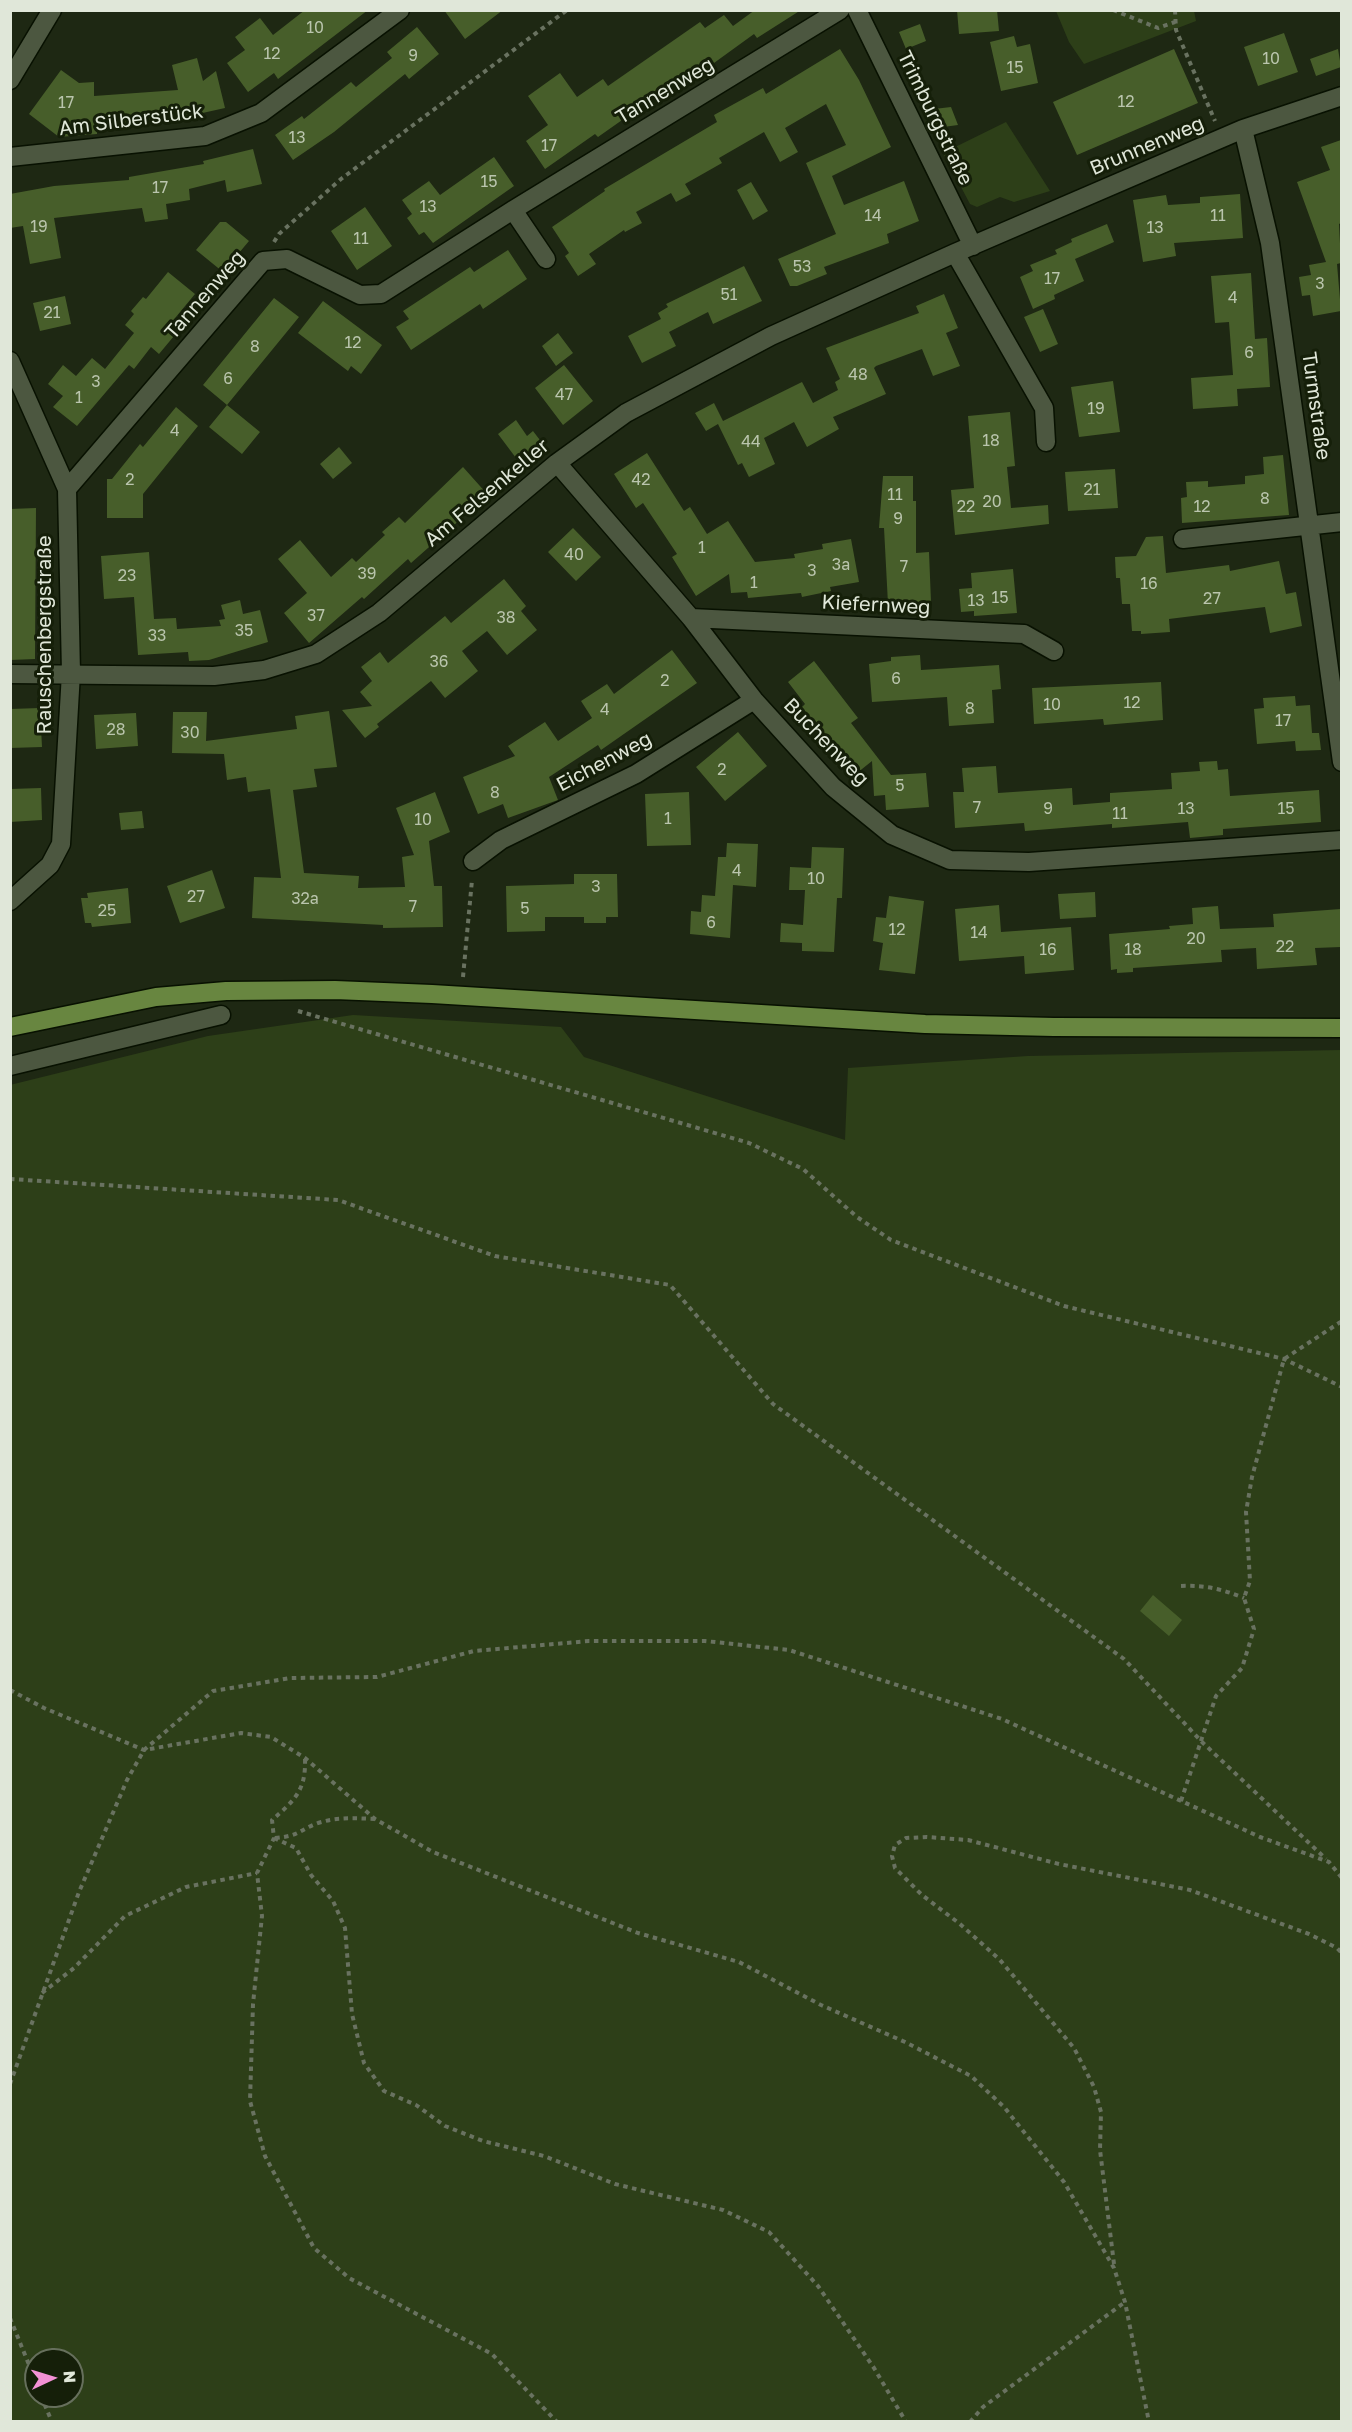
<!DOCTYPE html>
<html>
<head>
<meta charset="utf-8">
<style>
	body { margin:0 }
	#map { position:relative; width:1352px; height:2432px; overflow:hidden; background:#1e2813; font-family:"Golos Text",sans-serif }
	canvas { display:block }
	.frame { position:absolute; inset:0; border:12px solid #e0e7d9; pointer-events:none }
	.north { position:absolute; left:24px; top:2348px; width:60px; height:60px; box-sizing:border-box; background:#151f09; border:2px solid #666f5c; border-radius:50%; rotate:86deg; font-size:16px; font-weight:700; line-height:24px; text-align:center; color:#e0e7d9 }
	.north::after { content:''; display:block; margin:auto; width:21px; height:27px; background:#f391d5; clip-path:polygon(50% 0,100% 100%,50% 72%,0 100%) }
</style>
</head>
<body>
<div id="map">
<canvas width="1352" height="2432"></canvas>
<div class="frame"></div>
<div class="north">N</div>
</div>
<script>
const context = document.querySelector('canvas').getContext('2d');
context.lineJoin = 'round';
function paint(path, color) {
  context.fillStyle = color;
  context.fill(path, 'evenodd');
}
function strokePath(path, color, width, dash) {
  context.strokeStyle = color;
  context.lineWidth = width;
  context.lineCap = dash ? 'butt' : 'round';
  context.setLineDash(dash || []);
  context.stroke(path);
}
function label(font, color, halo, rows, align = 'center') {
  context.font = font + ' "Golos Text",sans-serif';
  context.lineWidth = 6;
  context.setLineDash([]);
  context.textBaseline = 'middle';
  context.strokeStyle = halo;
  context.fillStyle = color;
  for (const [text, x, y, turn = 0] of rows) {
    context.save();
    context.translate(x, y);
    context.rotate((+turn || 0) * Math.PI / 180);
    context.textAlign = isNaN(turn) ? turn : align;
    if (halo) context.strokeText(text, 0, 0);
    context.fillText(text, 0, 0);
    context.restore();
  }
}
paint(new Path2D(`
	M 1056,11 L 1194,11 L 1196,21 L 1084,64 L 1069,42 Z
	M 1006,122 L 1050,191 L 1014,202 L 1000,197 L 977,207 L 970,204 L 943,153 Z
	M 353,1015 L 561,1027 L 584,1057 L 845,1140 L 848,1068 L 1028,1056 L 1341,1050 L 1341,2421 L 11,2421 L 10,1085 L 208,1036 ZM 36,2360 L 72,2360 L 72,2396 L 36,2396 Z`), '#2d3f18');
paint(new Path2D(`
	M 305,10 L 368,10 L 278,79 L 274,73 L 248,92 L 227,63 L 245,50 L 235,37 L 260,18 L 273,35 Z
	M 444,10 L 503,10 L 465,39 Z
	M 755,10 L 801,10 L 757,38 L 754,34 L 656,105 L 652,99 L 598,137 L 595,134 L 545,169 L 526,141 L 548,125 L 528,96 L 560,73 L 577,97 L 603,79 L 608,86 L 700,22 L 705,28 L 724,15 L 733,26 Z
	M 957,10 L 997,10 L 999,31 L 959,34 Z
	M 920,24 L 926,41 L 906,49 L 899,32 Z
	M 417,27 L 439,54 L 409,79 L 405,74 L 334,132 L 293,160 L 275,135 L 302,116 L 304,119 L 351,82 L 356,87 L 392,58 L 387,52 Z
	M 1284,33 L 1298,72 L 1258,86 L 1244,47 Z
	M 1014,36 L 1017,47 L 1030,44 L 1038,83 L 1001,91 L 990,42 Z
	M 840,49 L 859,80 L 891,147 L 832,176 L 844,205 L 904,181 L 919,221 L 887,234 L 889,243 L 824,267 L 827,274 L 797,286 L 790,286 L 778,259 L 836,234 L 806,163 L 846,145 L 826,104 L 785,128 L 798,152 L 780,162 L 764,132 L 719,158 L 722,163 L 685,184 L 691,194 L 676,202 L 671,193 L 636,212 L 642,223 L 625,232 L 624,230 L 589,254 L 596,264 L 578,276 L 565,256 L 569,253 L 552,227 L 605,191 L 604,189 L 717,122 L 714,115 L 763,88 L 766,94 Z
	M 1174,49 L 1198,103 L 1077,155 L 1053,102 Z
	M 1338,49 L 1341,67 L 1316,76 L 1310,59 Z
	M 197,58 L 203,81 L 216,71 L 225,108 L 162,122 L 97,127 L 97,134 L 59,137 L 29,114 L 61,70 L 79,83 L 94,82 L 94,96 L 178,90 L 172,65 Z
	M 951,107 L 958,125 L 936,128 L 934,109 Z
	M 1341,140 L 1341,223 L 1339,224 L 1341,263 L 1337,264 L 1341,311 L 1313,316 L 1310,295 L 1302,296 L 1299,277 L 1311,275 L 1309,265 L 1326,262 L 1297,182 L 1330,170 L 1321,147 Z
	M 253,149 L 262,184 L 227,192 L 225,180 L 189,189 L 190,200 L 166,204 L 168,219 L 145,222 L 142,208 L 54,218 L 61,258 L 30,264 L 23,226 L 10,228 L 10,194 L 54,186 L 129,180 L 129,177 L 204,164 L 203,161 Z
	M 494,157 L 514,186 L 433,243 L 424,232 L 419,235 L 407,218 L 412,214 L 402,200 L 429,181 L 440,195 Z
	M 751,182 L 768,211 L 753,220 L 737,190 Z
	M 1240,194 L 1243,238 L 1174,243 L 1176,256 L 1143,262 L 1133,200 L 1166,195 L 1168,205 L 1200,203 L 1200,197 Z
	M 365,207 L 392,246 L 357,270 L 331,231 Z
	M 220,222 L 226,222 L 249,241 L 223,272 L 196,250 Z
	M 1107,224 L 1114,242 L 1075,259 L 1084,281 L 1054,295 L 1055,299 L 1033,309 L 1020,277 L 1033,271 L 1030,265 L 1057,254 L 1055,250 L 1072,242 L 1071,239 Z
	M 508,250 L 527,279 L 483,309 L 480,304 L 411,350 L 396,327 L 409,319 L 403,311 L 470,267 L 474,272 Z
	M 744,266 L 762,301 L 713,324 L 708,312 L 669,332 L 676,346 L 642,363 L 628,336 L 661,319 L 658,313 L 668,307 L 666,304 Z
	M 168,272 L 195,294 L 166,329 L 174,336 L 159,354 L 151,347 L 134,369 L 129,365 L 77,426 L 53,407 L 63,396 L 48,384 L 63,365 L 76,376 L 92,358 L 105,369 L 134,333 L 125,325 L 134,314 L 131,311 L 143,297 L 146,299 Z
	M 1251,273 L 1255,339 L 1267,338 L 1270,387 L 1237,389 L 1238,406 L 1193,409 L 1191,378 L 1233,375 L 1229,322 L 1215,323 L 1211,276 Z
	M 944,294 L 958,328 L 946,333 L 960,366 L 933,376 L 922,349 L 876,366 L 874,368 L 886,394 L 833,417 L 839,429 L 807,447 L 794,422 L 764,438 L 775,464 L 749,477 L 742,463 L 738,465 L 718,424 L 706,431 L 695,413 L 714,403 L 723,421 L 802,382 L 813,403 L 838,390 L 835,382 L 840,379 L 826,348 L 919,313 L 916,306 Z
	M 65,296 L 71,324 L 40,331 L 33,303 Z
	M 274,298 L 299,317 L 227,405 L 203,385 Z
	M 323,301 L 382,345 L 361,374 L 351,366 L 348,371 L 298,333 Z
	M 1043,309 L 1058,344 L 1040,352 L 1024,317 Z
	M 558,333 L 573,353 L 556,366 L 542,346 Z
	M 564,365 L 593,401 L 563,425 L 535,388 Z
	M 1113,381 L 1120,432 L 1079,437 L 1071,387 Z
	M 227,405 L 260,432 L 242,454 L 209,427 Z
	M 176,407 L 198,426 L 143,494 L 143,518 L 107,518 L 107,479 L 112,479 L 140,444 L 143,447 Z
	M 1010,412 L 1015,466 L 1007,467 L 1011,508 L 1048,505 L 1049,524 L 955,535 L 951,490 L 974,488 L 968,416 Z
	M 516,420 L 527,436 L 533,431 L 546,448 L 522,466 L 498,434 Z
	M 339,447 L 352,463 L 333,479 L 320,464 Z
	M 647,453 L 684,511 L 690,507 L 707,534 L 728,521 L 755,562 L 795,558 L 794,554 L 823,549 L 822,544 L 851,539 L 859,582 L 830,587 L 831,591 L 802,597 L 801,593 L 748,598 L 747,592 L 731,593 L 729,574 L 696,596 L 672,557 L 677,554 L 643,503 L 636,508 L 614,474 Z
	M 1283,455 L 1289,515 L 1182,523 L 1181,498 L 1187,497 L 1186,482 L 1208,481 L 1208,487 L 1245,484 L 1245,476 L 1264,474 L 1263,457 Z
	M 463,467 L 488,495 L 411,563 L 408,559 L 364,599 L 362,597 L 309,643 L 284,613 L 307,593 L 278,559 L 300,540 L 331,577 L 352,558 L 356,562 L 385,535 L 382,532 L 399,517 L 405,523 Z
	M 1115,469 L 1118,508 L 1068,511 L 1065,472 Z
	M 883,476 L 913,476 L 913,501 L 916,501 L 916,553 L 929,552 L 931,602 L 917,603 L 917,612 L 897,613 L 896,604 L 888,604 L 884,528 L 879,528 Z
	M 36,508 L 35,659 L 10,660 L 10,509 Z
	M 573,528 L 601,557 L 576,581 L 548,552 Z
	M 1163,536 L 1166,573 L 1229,565 L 1230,571 L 1279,561 L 1286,594 L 1296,592 L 1302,626 L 1270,633 L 1265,607 L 1169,619 L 1170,632 L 1141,634 L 1141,631 L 1132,631 L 1130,604 L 1122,604 L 1120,578 L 1116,578 L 1115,557 L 1136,556 L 1146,537 Z
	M 149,552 L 154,619 L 176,618 L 177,629 L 221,626 L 219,620 L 225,619 L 221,605 L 240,600 L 243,614 L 260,610 L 268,642 L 209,660 L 189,661 L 188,652 L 138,655 L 134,597 L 104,599 L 101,556 Z
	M 1013,569 L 1017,613 L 974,616 L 974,611 L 961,612 L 959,589 L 972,588 L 971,573 Z
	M 504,579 L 526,606 L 521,611 L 537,630 L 507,655 L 487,631 L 462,651 L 478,671 L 445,698 L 431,681 L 377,724 L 379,727 L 365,738 L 342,710 L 372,706 L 360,692 L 372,681 L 361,667 L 380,652 L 388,663 L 445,616 L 451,623 Z
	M 672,650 L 697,683 L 601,750 L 598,745 L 549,777 L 558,800 L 508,818 L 503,804 L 478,814 L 463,777 L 515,756 L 508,746 L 545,722 L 558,741 L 592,718 L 581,701 L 607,684 L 614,694 Z
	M 920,655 L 921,670 L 999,665 L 1001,689 L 992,690 L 994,723 L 949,726 L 947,697 L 872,702 L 869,664 L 891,661 L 891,657 Z
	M 814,661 L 858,718 L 851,723 L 891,775 L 926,773 L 929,807 L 886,810 L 885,795 L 874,796 L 872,761 L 857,773 L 831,739 L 828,741 L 802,707 L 805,704 L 788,682 Z
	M 1161,682 L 1163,720 L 1104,725 L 1103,719 L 1034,724 L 1032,688 Z
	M 1295,696 L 1296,706 L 1310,705 L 1312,733 L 1319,733 L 1321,750 L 1296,751 L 1295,741 L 1257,744 L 1254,709 L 1264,708 L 1263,698 Z
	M 40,708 L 42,747 L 10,748 L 10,709 Z
	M 329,711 L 337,767 L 314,769 L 317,787 L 293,790 L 304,873 L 359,876 L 358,888 L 405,887 L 402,857 L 414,855 L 396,808 L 435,792 L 450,832 L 429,841 L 434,886 L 442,886 L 443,927 L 383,928 L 383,925 L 252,918 L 254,877 L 281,878 L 270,789 L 248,792 L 246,777 L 227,780 L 224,754 L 172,753 L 173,712 L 207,712 L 206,741 L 297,729 L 295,716 Z
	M 136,713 L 138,746 L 96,749 L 94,715 Z
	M 738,732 L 767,766 L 725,801 L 696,767 Z
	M 1217,761 L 1218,770 L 1228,769 L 1230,796 L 1319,790 L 1321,822 L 1223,829 L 1223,835 L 1190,838 L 1188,822 L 1112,828 L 1112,824 L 1025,831 L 1024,823 L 955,828 L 953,792 L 964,792 L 962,768 L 996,766 L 998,793 L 1072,788 L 1073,805 L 1110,802 L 1110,793 L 1172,789 L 1171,773 L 1200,771 L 1199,762 Z
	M 41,788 L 42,820 L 10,822 L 10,789 Z
	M 689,792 L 691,845 L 647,846 L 645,794 Z
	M 142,811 L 144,828 L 121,830 L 119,813 Z
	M 727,843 L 758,844 L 756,887 L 733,885 L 730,938 L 690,934 L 691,911 L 701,912 L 702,895 L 715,896 L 718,857 L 726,857 Z
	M 812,847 L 844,848 L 842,898 L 837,898 L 834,952 L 802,951 L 802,943 L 780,942 L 781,923 L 803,925 L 805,890 L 789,890 L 790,867 L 811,868 Z
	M 212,870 L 225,908 L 180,923 L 167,886 Z
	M 574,874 L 617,874 L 618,917 L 606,917 L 606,923 L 584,923 L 584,917 L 545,917 L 545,931 L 507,932 L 506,886 L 574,884 Z
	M 128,888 L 131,923 L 92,927 L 91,923 L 85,923 L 81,898 L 88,898 L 87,893 Z
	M 1095,892 L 1096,917 L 1060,919 L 1058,894 Z
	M 889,896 L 924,901 L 915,974 L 879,970 L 883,943 L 873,941 L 876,917 L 886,918 Z
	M 999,905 L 1001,932 L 1071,927 L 1074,970 L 1025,974 L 1024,956 L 959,961 L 955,909 Z
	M 1218,906 L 1220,929 L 1274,927 L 1273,914 L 1341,909 L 1341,947 L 1315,948 L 1317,965 L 1257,969 L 1256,948 L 1221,950 L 1222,962 L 1133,968 L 1133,972 L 1117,973 L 1117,969 L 1111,970 L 1109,934 L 1170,929 L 1169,926 L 1193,924 L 1192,908 Z
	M 1153,1595 L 1182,1620 L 1169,1636 L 1140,1611 Z`), '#475e2a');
const minor = new Path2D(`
	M 857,10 L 973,246
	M 10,80 L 52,10
	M 1243,129 L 1270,243 L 1342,762
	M 10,157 L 205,136 L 261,113 L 400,10
	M 513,210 L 546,259
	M 955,253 L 1044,408 L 1046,442
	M 10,361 L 67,489 L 71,673 L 61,844 L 50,865 L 10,901
	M 557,463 L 691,618 L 754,700 L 833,787 L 892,835 L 950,860 L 1029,862 L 1342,840
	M 67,489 L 263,261 L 287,259 L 360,295 L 381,294 L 513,210 L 840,10
	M 1183,539 L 1342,522
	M 691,618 L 1024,634 L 1054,651
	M 10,674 L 214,676 L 264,670 L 316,654 L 379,613 L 557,463 L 626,413 L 771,336 L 955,253 L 1243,129 L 1342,96
	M 473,861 L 501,840 L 636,774 L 754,700
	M 10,1066 L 221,1015`);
const major = new Path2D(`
	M 10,1027 L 156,997 L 226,991 L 335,990 L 432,994 L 925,1024 L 1054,1027 L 1342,1028`);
strokePath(minor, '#081101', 21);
strokePath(major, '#081101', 21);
strokePath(new Path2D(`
	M 1113,10 L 1158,28 L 1175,22
	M 1175,10 L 1176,30 L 1215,121
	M 274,242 L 279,234 L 341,179 L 567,10
	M 463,977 L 472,880
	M 298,1011 L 749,1143 L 803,1169 L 857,1217 L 891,1240 L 1064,1306 L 1284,1359 L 1342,1387
	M 10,1179 L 338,1200 L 495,1256 L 670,1285 L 773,1404 L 1124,1659 L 1202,1742 L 1326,1859
	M 1181,1586 C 1205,1585 1222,1589 1244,1598
	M 10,1690 L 44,1708 L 144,1750 L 241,1733 L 271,1737 L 305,1758 L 375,1819 L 433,1852 L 638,1933 L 739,1962 L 821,2005 L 905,2042 L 971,2076 L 1004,2107 L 1064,2182 L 1114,2268 L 1125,2302 L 1149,2422
	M 305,1759 C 306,1790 295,1800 272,1820 L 274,1838 L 257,1873 L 262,1916 L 253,2004 L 250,2101 L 265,2156 L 314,2248 L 349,2278 L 492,2354 L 557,2422
	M 1181,1801 L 1216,1696 L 1242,1668 L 1254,1629 L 1244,1598 L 1250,1581 L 1246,1512 L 1252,1477 L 1284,1359 L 1342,1321
	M 274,1838 L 296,1848 L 311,1875 L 333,1901 L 345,1928 L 352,2014 L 364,2063 L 384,2091 L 416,2105 L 445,2126 L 483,2141 L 544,2156 L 615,2184 L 723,2210 L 769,2232 L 818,2286 L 874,2368 L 906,2422
	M 275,1838 C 300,1836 299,1830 318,1823 C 337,1817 355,1818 374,1819
	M 42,1993 L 74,1968 L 125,1916 L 186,1887 L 257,1873
	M 10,2084 L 79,1892 L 127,1780 L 144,1750 L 213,1691 L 290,1678 L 377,1677 L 474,1651 L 589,1641 L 705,1641 L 789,1650 L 1002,1719 L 1260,1837 L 1329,1862 L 1342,1878
	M 1114,2264 L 1100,2150 L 1101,2112 L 1094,2087 L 1074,2048 L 1000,1960 L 960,1924 L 922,1895 L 895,1868 L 892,1856 L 895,1845 L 906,1838 L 927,1837 L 968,1840 L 1059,1864 L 1190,1890 L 1309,1934 L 1337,1948 L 1342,1953
	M 10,2318 L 36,2382
	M 41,2396 L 52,2422
	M 970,2422 L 983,2407 L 1125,2302`), '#697260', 4, [4.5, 4.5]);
strokePath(minor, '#4c5740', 18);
strokePath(major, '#688640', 18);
label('16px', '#bac5ad', null, [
	["10",315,28],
	["12",272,54],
	["9",413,56],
	["10",1271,59],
	["15",1015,68],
	["12",1126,102],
	["17",66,103],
	["13",297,138],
	["17",549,146],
	["15",489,182],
	["17",160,188],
	["13",428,207],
	["14",873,216],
	["11",1218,216],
	["19",39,227],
	["13",1155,228],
	["11",361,239],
	["53",802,267],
	["17",1052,279],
	["3",1320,284],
	["51",729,295],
	["4",1233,298],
	["21",52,313],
	["12",353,343],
	["8",255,347],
	["6",1249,353],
	["48",858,375],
	["6",228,379],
	["3",96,382],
	["47",564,395],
	["1",79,398],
	["19",1096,409],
	["4",175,431],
	["18",991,441],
	["44",751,442],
	["2",130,480],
	["42",641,480],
	["21",1092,490],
	["11",895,495],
	["8",1265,499],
	["20",992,502],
	["22",966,507],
	["12",1202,507],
	["9",898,519],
	["1",702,548],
	["40",574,555],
	["3a",841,565],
	["7",904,567],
	["3",812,571],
	["39",367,574],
	["23",127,576],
	["1",754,583],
	["16",1149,584],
	["15",1000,598],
	["27",1212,599],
	["13",976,601],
	["37",316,616],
	["38",506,618],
	["35",244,631],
	["33",157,636],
	["36",439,662],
	["6",896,679],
	["2",665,681],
	["12",1132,703],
	["10",1052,705],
	["8",970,709],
	["4",605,710],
	["17",1283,721],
	["28",116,730],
	["30",190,733],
	["2",722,770],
	["5",900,786],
	["8",495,793],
	["7",977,808],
	["9",1048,809],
	["13",1186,809],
	["15",1286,809],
	["11",1120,814],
	["1",668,819],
	["10",423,820],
	["4",737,871],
	["10",816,879],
	["3",596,887],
	["27",196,897],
	["32a",305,899],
	["7",413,907],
	["5",525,909],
	["25",107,911],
	["6",711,923],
	["12",897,930],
	["14",979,933],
	["20",1196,939],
	["22",1285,947],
	["16",1048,950],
	["18",1133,950]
]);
label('20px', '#e0e7d9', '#151f09', [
	["Tannenweg",665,91,-31],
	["Trimburgstraße",935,118,64],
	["Am Silberstück",131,120,-7],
	["Brunnenweg",1147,146,-23],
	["Tannenweg",205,295,-49],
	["Turmstraße",1316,406,82],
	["Am Felsenkeller",487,493,-40],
	["Kiefernweg",876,605,3],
	["Rauschenbergstraße",45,635,-90],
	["Buchenweg",826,742,46],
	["Eichenweg",604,762,-28]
]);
</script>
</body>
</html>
